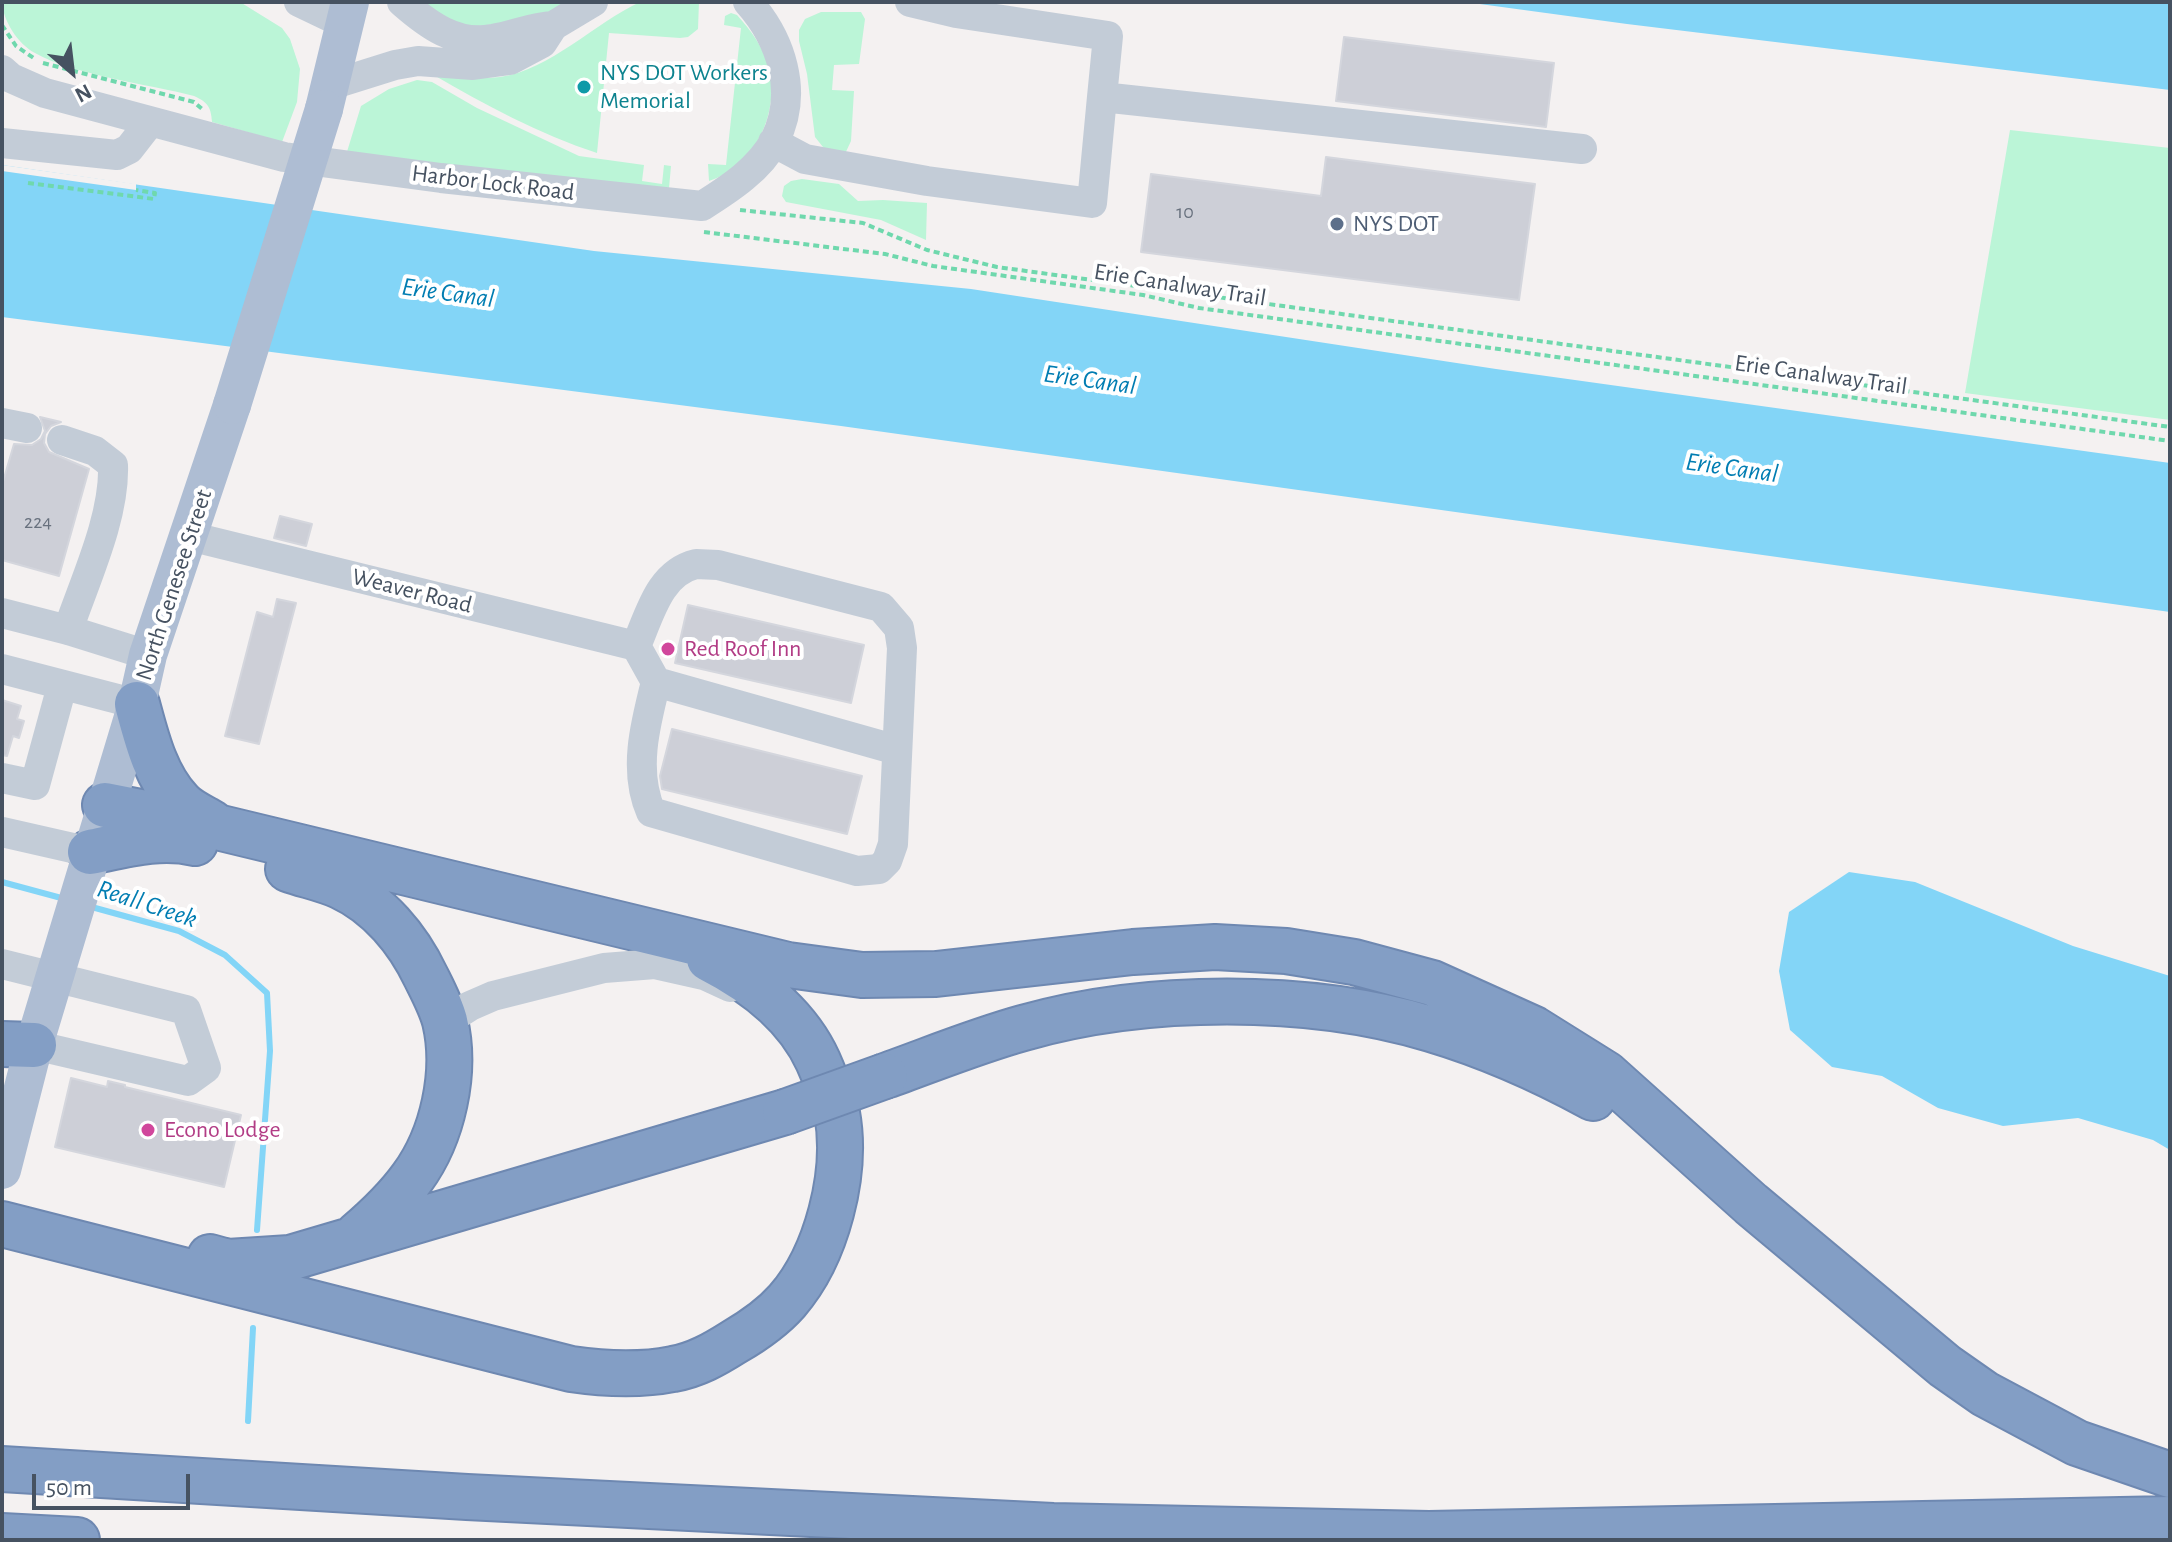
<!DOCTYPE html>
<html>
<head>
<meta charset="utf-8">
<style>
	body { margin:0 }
	#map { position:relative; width:2172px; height:1542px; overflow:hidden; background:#f4f1f1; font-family:"Alegreya Sans",sans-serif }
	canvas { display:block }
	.frame { position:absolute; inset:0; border:4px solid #465261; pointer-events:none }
	.north { position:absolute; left:32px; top:32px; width:80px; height:80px; -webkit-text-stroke:6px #fff; paint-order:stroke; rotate:152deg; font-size:22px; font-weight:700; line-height:32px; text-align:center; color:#465261 }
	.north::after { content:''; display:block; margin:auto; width:28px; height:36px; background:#465261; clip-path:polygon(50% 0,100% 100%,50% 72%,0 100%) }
	.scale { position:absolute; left:32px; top:1474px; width:158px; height:36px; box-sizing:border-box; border:4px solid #465261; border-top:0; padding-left:10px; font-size:24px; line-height:28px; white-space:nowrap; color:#465261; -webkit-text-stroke:6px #fff; paint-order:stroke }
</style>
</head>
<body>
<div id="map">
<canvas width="2172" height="1542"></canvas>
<div class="frame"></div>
<div class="north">N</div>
<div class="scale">50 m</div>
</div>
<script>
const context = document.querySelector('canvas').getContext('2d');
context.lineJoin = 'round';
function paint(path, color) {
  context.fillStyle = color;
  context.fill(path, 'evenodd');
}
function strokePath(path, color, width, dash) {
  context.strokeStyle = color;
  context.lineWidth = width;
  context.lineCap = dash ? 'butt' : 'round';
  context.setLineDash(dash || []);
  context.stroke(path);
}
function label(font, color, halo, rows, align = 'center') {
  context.font = font + ' "Alegreya Sans",sans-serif';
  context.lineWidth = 8;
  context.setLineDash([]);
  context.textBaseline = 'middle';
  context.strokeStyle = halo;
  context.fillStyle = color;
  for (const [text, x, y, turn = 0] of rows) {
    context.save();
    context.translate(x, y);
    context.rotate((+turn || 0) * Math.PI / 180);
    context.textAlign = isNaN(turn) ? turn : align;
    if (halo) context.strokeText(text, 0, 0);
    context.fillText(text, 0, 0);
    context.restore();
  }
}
paint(new Path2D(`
	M 2,2 L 240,2 L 282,28 L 290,39 L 300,69 L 297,102 L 282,142 L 212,122 C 211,106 207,102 194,96 C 148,84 74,75 35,53 C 18,44 3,21 2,2 Z
	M 414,2 L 569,2 L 541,19 L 460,28 Z
	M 640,2 L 699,2 L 698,29 L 688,37 L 680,38 L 609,33 L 597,153 C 539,134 485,105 432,74 C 454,76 477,80 500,77 C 550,70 595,23 640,2 Z
	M 821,12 L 861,12 L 865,19 L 859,64 L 834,65 L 832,90 L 854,91 L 851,141 L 844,156 L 827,152 L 815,137 L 807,74 L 799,41 L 799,30 L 805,19 Z
	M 731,13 L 737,15 C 751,31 764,47 769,69 C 780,114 754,167 709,181 L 708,164 L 726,165 L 741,28 L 724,25 L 725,16 Z
	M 417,80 L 432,82 L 477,108 L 579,156 L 644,165 L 642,181 L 662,184 L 664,165 L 671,166 L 669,188 L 346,155 L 361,106 L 389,89 Z
	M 2010,130 L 2170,148 L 2170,420 L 1965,393 Z
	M 802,179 L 839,184 L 858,201 L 883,200 L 927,203 L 926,240 L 881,220 L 786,202 L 782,196 L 784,186 L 791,181 Z`), '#bbf5d7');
paint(new Path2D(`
	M 1465,2 L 2170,2 L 2170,90 L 1627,24 Z
	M 2,165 L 594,251 L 971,289 L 1496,369 L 2170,463 L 2170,612 L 841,426 L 2,317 Z
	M 1849,872 L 1915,882 L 2073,946 L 2170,976 L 2170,1150 L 2153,1140 L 2078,1118 L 2003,1126 L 1938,1108 L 1882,1076 L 1832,1067 L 1790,1030 L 1779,971 L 1789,912 Z`), '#83d5f7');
paint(new Path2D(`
	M 2,165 L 136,184 L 136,190 L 2,171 Z`), '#f4f1f1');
strokePath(new Path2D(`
	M 2,882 L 65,899
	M 88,906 L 179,931 L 225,955 L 267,993 L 270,1051 L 257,1230
	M 248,1421 L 253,1328`), '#83d5f7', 6);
const building = new Path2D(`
	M 1344,37 L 1554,63 L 1546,127 L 1336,101 Z
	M 1326,157 L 1535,184 L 1519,300 L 1141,252 L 1151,174 L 1321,196 Z
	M 40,417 L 61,422 L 51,426 L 45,434 L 44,443 L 49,452 L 89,469 L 59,576 L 2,560 L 2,485 L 14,444 L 32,445 L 41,439 L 45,431 Z
	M 280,516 L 312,524 L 306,546 L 274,538 Z
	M 277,599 L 296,603 L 259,744 L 225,736 L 257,612 L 273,617 Z
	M 688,605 L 864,645 L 851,703 L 675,663 Z
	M 2,700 L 21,706 L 17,719 L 24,721 L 19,738 L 13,736 L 7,756 L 2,755 Z
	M 672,729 L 862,776 L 847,834 L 662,789 L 660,776 Z
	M 71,1078 L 107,1087 L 108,1081 L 125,1085 L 125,1087 L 241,1115 L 224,1187 L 55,1147 Z`);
paint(building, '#cdcfd7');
strokePath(building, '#d4d6dd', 2);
const highway = new Path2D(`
	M 137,704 C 146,737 155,776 180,802 C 188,811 202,817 212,823
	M 105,805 L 217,827 L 788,965 L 862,975 L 936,974 L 1133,952 L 1215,947 L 1286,951 L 1354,962 L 1432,983 L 1534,1029 L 1606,1074 L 1751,1204 L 1945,1366 L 1985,1394 L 2077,1443 L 2170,1475
	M 90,852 C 125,845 159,835 195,843
	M 288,869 C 305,875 324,879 340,886 C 379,904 408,939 426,977 C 433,991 441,1006 445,1021 C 457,1072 443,1136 412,1178 C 396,1200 377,1218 357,1235
	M 2,1044 L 34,1045
	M 885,1076 C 930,1060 976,1041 1023,1028 C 1146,993 1308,992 1431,1029 C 1488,1046 1542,1070 1593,1098
	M 2,1224 L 571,1369 C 605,1374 638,1376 673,1369 C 696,1365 715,1354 734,1342 C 753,1331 772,1318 787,1301 C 827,1255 848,1173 837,1113 C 833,1096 825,1077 818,1061 C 797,1015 754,982 709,959
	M 210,1257 L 228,1262 L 290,1258 L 785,1112
	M 2,1469 L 467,1497 L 1053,1526 L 1429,1534 L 2170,1519
	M 2,1536 L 77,1540`);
strokePath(highway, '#6e88b1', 48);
strokePath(new Path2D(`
	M 2,25 L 16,46 L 35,59
	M 43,63 L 194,102 L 202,109
	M 28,183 L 154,199 L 155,193 L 136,190
	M 740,210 L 863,223 L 927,250 L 997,267 L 2170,427
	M 704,232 L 885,254 L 933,266 L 1143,295 L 1199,308 L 2170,441`), '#6fd8ad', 4, [6, 4]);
strokePath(new Path2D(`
	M 299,2 L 345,24
	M 402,2 C 427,24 456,46 492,39 C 513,36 531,27 553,26
	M 910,2 L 956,13 L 1108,36 L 1102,97
	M 2,70 L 11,78 L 45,93 L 284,157 L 441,178 L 702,206 C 729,189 760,169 775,140 C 799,92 781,39 748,2
	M 328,86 L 395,65 L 418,61 L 473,65 L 510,60 L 542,43 L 553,26 L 593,2
	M 773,142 L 805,159 L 927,181 L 1092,203 L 1102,97 L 1582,149
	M 2,143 L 117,155 L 129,149 L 150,122
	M 2,423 L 27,428
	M 62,440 L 95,451 L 113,465 C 115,517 85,580 68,630
	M 189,536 L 636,646
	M 696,564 L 718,565 L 881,607 L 899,628 L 902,648 L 893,844 L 887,861 L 879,869 L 857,871 L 651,812 C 633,771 645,725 656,682 L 636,646 C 650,614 659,573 696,564 Z
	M 2,613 L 68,630 L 148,655
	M 2,669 L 137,704
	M 656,682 L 897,750
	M 2,778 L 35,785 L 62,686
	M 2,832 L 90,852
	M 2,964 L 186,1010 L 206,1068 L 188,1081 L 34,1045
	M 445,1022 L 470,1006 L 493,996 L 604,968 L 655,964 L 704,975 L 730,987`), '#c3ccd7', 30);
strokePath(new Path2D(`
	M 324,109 L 350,2
	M 2,1170 L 34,1045 L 137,704 L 148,655 L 232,405`), '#aebdd3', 38);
strokePath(highway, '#839ec5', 44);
const highwayBridge = new Path2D(`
	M 785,1112 L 885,1076`);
strokePath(highwayBridge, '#6e88b1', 48, []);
strokePath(new Path2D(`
	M 232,405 L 324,109`), '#aebdd3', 38);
strokePath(highwayBridge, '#839ec5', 44);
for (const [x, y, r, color] of [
	[584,87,8,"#0f9aa8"],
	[1337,224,8,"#5c6f8a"],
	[668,649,8,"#d1479c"],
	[148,1130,8,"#d1479c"]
]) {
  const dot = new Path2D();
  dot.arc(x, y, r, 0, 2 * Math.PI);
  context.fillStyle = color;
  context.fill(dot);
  strokePath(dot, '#fff', 3);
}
label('20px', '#68717e', null, [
	["10",1185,212],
	["224",38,522]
]);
label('24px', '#0d838f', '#fff', [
	["NYS DOT Workers",600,73],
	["Memorial",600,101]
], 'left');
label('24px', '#465261', '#fff', [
	["Harbor Lock Road",493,183,7],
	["Erie Canalway Trail",1180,285,9],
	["Erie Canalway Trail",1821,375,8],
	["North Genesee Street",174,585,-72],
	["Weaver Road",412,591,14]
]);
label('24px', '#4e5e75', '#fff', [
	["NYS DOT",1353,224]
], 'left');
label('24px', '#b23c85', '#fff', [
	["Red Roof Inn",684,649],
	["Econo Lodge",164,1130]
], 'left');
label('italic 26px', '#017db2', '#fff', [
	["Erie Canal",448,293,8],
	["Erie Canal",1090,380,8],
	["Erie Canal",1732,468,8],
	["Reall Creek",147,904,18]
]);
</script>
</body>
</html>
